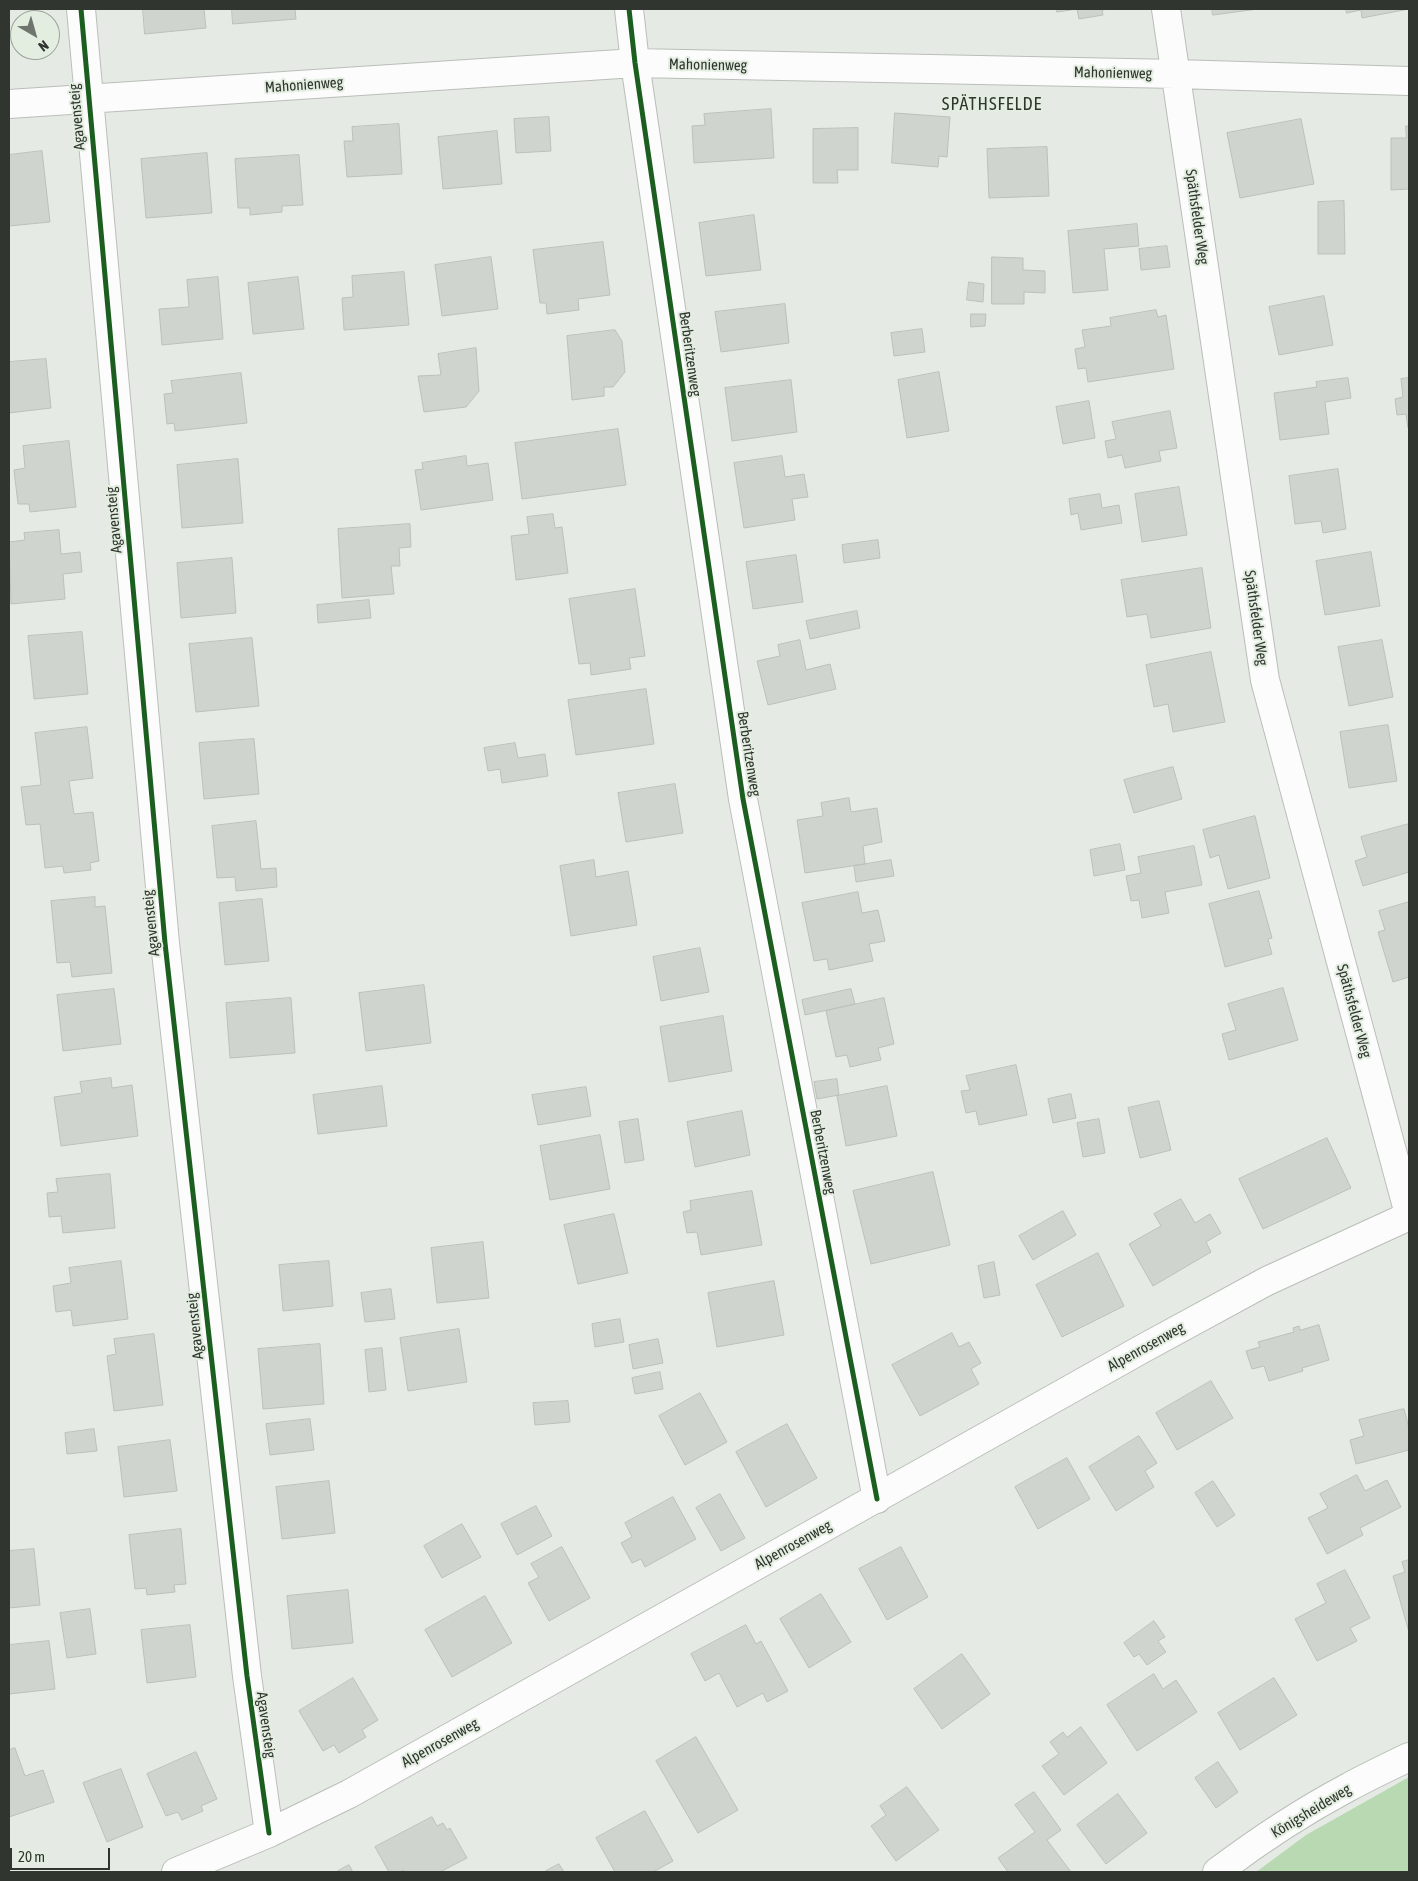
<!DOCTYPE html>
<html>
<head>
<meta charset="utf-8">
<style>
	body { margin:0 }
	#map { position:relative; width:1418px; height:1881px; overflow:hidden; background:#e5ebe4; font-family:"Asap Condensed",sans-serif }
	canvas { display:block }
	.frame { position:absolute; inset:0; border:10px solid #30352f; pointer-events:none }
	.north { position:absolute; left:10px; top:10px; width:50px; height:50px; box-sizing:border-box; background:#e3eee1; border:1px solid #9ba49a; border-radius:50%; rotate:142deg; font-size:14px; font-weight:700; line-height:20px; text-align:center; color:#30352f }
	.north::after { content:''; display:block; margin:auto; width:18px; height:22px; background:#6f756e; clip-path:polygon(50% 0,100% 100%,50% 72%,0 100%) }
	.scale { position:absolute; left:10px; top:1848px; width:100px; height:22px; box-sizing:border-box; border:2px solid #30352f; border-top:0; padding-left:6px; font-size:15px; line-height:18px; white-space:nowrap; color:#30352f; -webkit-text-stroke:4px #e3eee1; paint-order:stroke }
</style>
</head>
<body>
<div id="map">
<canvas width="1418" height="1881"></canvas>
<div class="frame"></div>
<div class="north">N</div>
<div class="scale">20 m</div>
</div>
<script>
const context = document.querySelector('canvas').getContext('2d');
context.lineJoin = 'round';
function paint(path, color) {
  context.fillStyle = color;
  context.fill(path, 'evenodd');
}
function strokePath(path, color, width, dash) {
  context.strokeStyle = color;
  context.lineWidth = width;
  context.lineCap = dash ? 'butt' : 'round';
  context.setLineDash(dash || []);
  context.stroke(path);
}
function label(font, color, halo, rows, align = 'center') {
  context.font = font + ' "Asap Condensed",sans-serif';
  context.lineWidth = 4;
  context.setLineDash([]);
  context.textBaseline = 'middle';
  context.strokeStyle = halo;
  context.fillStyle = color;
  for (const [text, x, y, turn = 0] of rows) {
    context.save();
    context.translate(x, y);
    context.rotate((+turn || 0) * Math.PI / 180);
    context.textAlign = isNaN(turn) ? turn : align;
    if (halo) context.strokeText(text, 0, 0);
    context.fillText(text, 0, 0);
    context.restore();
  }
}
paint(new Path2D(`
	M 1409,1777 L 1409,1872 L 1256,1872 L 1306,1835 Z`), '#b9d9b2');
const building = new Path2D(`
	M 143,9 L 204,9 L 206,28 L 145,34 Z
	M 232,9 L 295,9 L 296,19 L 233,24 Z
	M 1057,9 L 1110,9 L 1102,10 L 1103,15 L 1079,19 L 1077,9 L 1057,12 Z
	M 1212,9 L 1258,9 L 1213,15 Z
	M 1346,9 L 1409,9 L 1362,18 L 1361,10 L 1347,13 Z
	M 771,109 L 774,158 L 694,163 L 692,126 L 705,125 L 704,114 Z
	M 895,113 L 950,117 L 947,157 L 939,156 L 938,167 L 892,163 Z
	M 549,117 L 551,151 L 516,153 L 514,119 Z
	M 1301,119 L 1314,184 L 1240,198 L 1227,133 Z
	M 399,124 L 402,174 L 347,177 L 344,141 L 353,141 L 352,127 Z
	M 1406,126 L 1409,126 L 1409,189 L 1391,190 L 1391,138 L 1406,138 Z
	M 858,128 L 858,170 L 837,170 L 838,183 L 813,183 L 813,129 Z
	M 497,131 L 502,184 L 443,189 L 438,137 Z
	M 1047,147 L 1049,196 L 989,198 L 987,149 Z
	M 42,151 L 50,222 L 9,226 L 9,155 Z
	M 207,153 L 212,213 L 146,218 L 141,159 Z
	M 299,155 L 303,205 L 282,206 L 282,212 L 250,215 L 250,208 L 238,208 L 235,159 Z
	M 1344,201 L 1345,254 L 1318,254 L 1318,202 Z
	M 754,215 L 761,270 L 706,276 L 699,223 Z
	M 1137,224 L 1139,246 L 1104,249 L 1108,290 L 1073,293 L 1068,231 Z
	M 603,242 L 610,295 L 578,299 L 579,310 L 547,314 L 546,303 L 540,303 L 533,250 Z
	M 1167,246 L 1170,267 L 1141,270 L 1139,249 Z
	M 491,257 L 498,309 L 442,316 L 435,265 Z
	M 992,257 L 1023,258 L 1023,270 L 1045,271 L 1045,293 L 1024,292 L 1024,304 L 992,304 Z
	M 404,272 L 409,325 L 344,330 L 342,298 L 353,297 L 352,276 Z
	M 218,277 L 223,339 L 162,345 L 159,309 L 189,307 L 187,280 Z
	M 298,277 L 304,329 L 253,334 L 248,283 Z
	M 969,282 L 984,284 L 983,302 L 967,300 Z
	M 1324,296 L 1333,345 L 1279,355 L 1269,307 Z
	M 785,304 L 789,343 L 721,352 L 715,312 Z
	M 1156,310 L 1158,317 L 1166,315 L 1174,369 L 1088,382 L 1086,368 L 1078,369 L 1075,349 L 1085,347 L 1082,330 L 1111,326 L 1110,318 Z
	M 971,314 L 986,314 L 985,326 L 971,327 Z
	M 922,329 L 925,352 L 894,356 L 891,333 Z
	M 615,330 L 622,341 L 625,372 L 613,387 L 604,387 L 604,396 L 572,400 L 567,336 Z
	M 476,348 L 479,391 L 466,407 L 424,412 L 418,376 L 441,375 L 438,354 Z
	M 46,359 L 51,408 L 9,413 L 9,362 Z
	M 939,372 L 949,431 L 907,438 L 898,380 Z
	M 241,373 L 247,423 L 175,431 L 174,423 L 167,424 L 164,394 L 173,393 L 171,381 Z
	M 1348,378 L 1351,398 L 1325,402 L 1329,434 L 1280,440 L 1274,393 L 1317,387 L 1316,382 Z
	M 1409,378 L 1409,428 L 1408,428 L 1406,414 L 1397,415 L 1395,399 L 1403,397 L 1401,379 Z
	M 791,380 L 797,432 L 732,441 L 725,388 Z
	M 1089,401 L 1095,438 L 1063,444 L 1056,407 Z
	M 1170,411 L 1177,448 L 1159,451 L 1161,461 L 1125,468 L 1122,455 L 1108,458 L 1105,441 L 1116,439 L 1112,422 Z
	M 618,429 L 626,485 L 522,499 L 515,443 Z
	M 69,441 L 76,507 L 30,512 L 29,504 L 18,504 L 14,470 L 25,468 L 23,446 Z
	M 466,456 L 467,466 L 488,463 L 493,500 L 421,510 L 415,470 L 423,469 L 422,463 Z
	M 782,456 L 785,477 L 804,474 L 808,497 L 792,499 L 795,520 L 744,528 L 734,463 Z
	M 238,459 L 243,523 L 182,528 L 177,465 Z
	M 1338,469 L 1346,529 L 1323,533 L 1321,521 L 1295,524 L 1289,476 Z
	M 1179,487 L 1187,535 L 1142,542 L 1135,494 Z
	M 1100,494 L 1102,508 L 1119,505 L 1122,523 L 1081,530 L 1078,513 L 1071,515 L 1069,499 Z
	M 553,514 L 555,528 L 562,527 L 568,573 L 516,580 L 511,536 L 529,534 L 527,517 Z
	M 410,524 L 411,547 L 399,548 L 400,566 L 391,566 L 394,594 L 342,598 L 338,529 Z
	M 59,530 L 61,554 L 80,552 L 82,572 L 63,574 L 65,599 L 11,604 L 9,542 L 25,540 L 24,533 Z
	M 878,540 L 880,558 L 844,563 L 842,545 Z
	M 1371,552 L 1380,606 L 1325,615 L 1316,561 Z
	M 796,555 L 803,602 L 753,609 L 746,562 Z
	M 232,558 L 236,613 L 181,618 L 177,563 Z
	M 1202,568 L 1211,628 L 1151,638 L 1147,614 L 1127,617 L 1121,580 Z
	M 635,589 L 645,656 L 629,658 L 631,669 L 591,675 L 590,663 L 579,664 L 569,599 Z
	M 369,600 L 371,618 L 318,623 L 317,605 Z
	M 857,611 L 860,628 L 810,639 L 806,621 Z
	M 82,632 L 88,694 L 34,699 L 28,636 Z
	M 252,638 L 259,706 L 196,712 L 189,644 Z
	M 800,640 L 806,670 L 830,664 L 836,689 L 768,705 L 757,661 L 780,656 L 778,645 Z
	M 1382,640 L 1393,697 L 1349,706 L 1338,647 Z
	M 1211,652 L 1225,722 L 1173,732 L 1168,704 L 1154,707 L 1146,665 Z
	M 646,689 L 654,744 L 576,755 L 568,700 Z
	M 1388,725 L 1397,781 L 1349,788 L 1340,732 Z
	M 87,727 L 93,778 L 69,781 L 74,814 L 93,812 L 99,861 L 90,863 L 91,870 L 64,873 L 63,866 L 45,868 L 40,824 L 26,825 L 21,787 L 41,785 L 35,733 Z
	M 254,739 L 259,794 L 204,799 L 199,743 Z
	M 515,743 L 518,758 L 545,754 L 548,776 L 502,783 L 500,769 L 488,771 L 484,748 Z
	M 1173,767 L 1182,799 L 1134,813 L 1124,780 Z
	M 675,784 L 683,833 L 626,842 L 618,793 Z
	M 849,798 L 851,812 L 877,808 L 882,842 L 863,846 L 865,864 L 805,873 L 797,820 L 823,816 L 821,803 Z
	M 1255,816 L 1270,878 L 1228,889 L 1219,855 L 1210,858 L 1203,830 Z
	M 256,821 L 261,869 L 276,868 L 277,887 L 236,891 L 235,877 L 217,878 L 212,826 Z
	M 1409,824 L 1409,872 L 1363,886 L 1355,861 L 1367,857 L 1361,837 Z
	M 1120,844 L 1125,870 L 1094,876 L 1090,850 Z
	M 1194,846 L 1202,885 L 1165,892 L 1169,913 L 1142,918 L 1139,900 L 1131,901 L 1126,876 L 1141,873 L 1138,857 Z
	M 594,860 L 596,877 L 628,871 L 637,925 L 571,936 L 560,866 Z
	M 891,860 L 894,876 L 856,882 L 854,866 Z
	M 1259,891 L 1272,938 L 1268,939 L 1272,954 L 1225,967 L 1209,904 Z
	M 858,892 L 862,913 L 878,910 L 885,941 L 869,944 L 873,961 L 829,970 L 827,959 L 814,961 L 802,903 Z
	M 95,897 L 95,907 L 105,906 L 112,973 L 72,977 L 70,962 L 57,963 L 51,901 Z
	M 262,899 L 269,961 L 225,965 L 219,903 Z
	M 1409,902 L 1409,977 L 1393,982 L 1378,932 L 1385,930 L 1379,911 Z
	M 700,948 L 709,992 L 661,1001 L 653,957 Z
	M 424,985 L 431,1043 L 366,1051 L 359,993 Z
	M 1283,988 L 1298,1040 L 1229,1060 L 1222,1034 L 1236,1030 L 1228,1004 Z
	M 114,989 L 121,1044 L 63,1051 L 57,995 Z
	M 851,989 L 855,1004 L 805,1015 L 802,1000 Z
	M 291,998 L 295,1053 L 230,1058 L 226,1003 Z
	M 884,998 L 894,1044 L 878,1048 L 881,1060 L 850,1067 L 847,1055 L 836,1057 L 826,1011 Z
	M 723,1016 L 732,1071 L 669,1082 L 660,1027 Z
	M 1016,1065 L 1027,1115 L 979,1125 L 976,1111 L 966,1113 L 961,1091 L 970,1090 L 966,1076 Z
	M 111,1078 L 112,1088 L 132,1085 L 138,1136 L 61,1146 L 54,1097 L 82,1093 L 80,1082 Z
	M 837,1079 L 839,1095 L 817,1099 L 814,1082 Z
	M 382,1086 L 387,1126 L 318,1134 L 313,1095 Z
	M 887,1086 L 897,1136 L 846,1146 L 837,1096 Z
	M 586,1087 L 591,1116 L 538,1125 L 532,1095 Z
	M 1071,1094 L 1076,1118 L 1053,1123 L 1048,1099 Z
	M 1159,1101 L 1171,1150 L 1140,1158 L 1128,1108 Z
	M 742,1111 L 750,1155 L 695,1167 L 687,1122 Z
	M 638,1119 L 644,1160 L 625,1163 L 619,1122 Z
	M 1099,1119 L 1105,1153 L 1083,1157 L 1077,1123 Z
	M 600,1135 L 610,1189 L 550,1200 L 540,1146 Z
	M 1327,1138 L 1351,1188 L 1263,1229 L 1239,1179 Z
	M 933,1172 L 950,1245 L 871,1264 L 853,1191 Z
	M 110,1174 L 115,1228 L 63,1233 L 61,1216 L 49,1217 L 47,1193 L 58,1192 L 56,1179 Z
	M 752,1191 L 762,1245 L 701,1255 L 697,1232 L 687,1233 L 683,1212 L 691,1210 L 690,1201 Z
	M 1181,1199 L 1195,1223 L 1210,1214 L 1221,1233 L 1206,1242 L 1211,1252 L 1153,1286 L 1129,1244 L 1161,1226 L 1154,1214 Z
	M 1063,1211 L 1076,1235 L 1033,1260 L 1019,1236 Z
	M 614,1214 L 628,1273 L 578,1284 L 564,1225 Z
	M 483,1242 L 489,1298 L 437,1303 L 431,1248 Z
	M 1098,1253 L 1124,1306 L 1062,1337 L 1036,1285 Z
	M 121,1261 L 128,1319 L 73,1326 L 71,1310 L 56,1312 L 53,1286 L 71,1283 L 69,1268 Z
	M 329,1261 L 333,1306 L 283,1311 L 279,1265 Z
	M 994,1262 L 1000,1295 L 984,1298 L 978,1266 Z
	M 774,1281 L 784,1335 L 717,1347 L 708,1293 Z
	M 391,1289 L 395,1319 L 365,1322 L 361,1293 Z
	M 620,1319 L 624,1342 L 595,1347 L 592,1324 Z
	M 1319,1325 L 1329,1360 L 1302,1368 L 1303,1371 L 1269,1381 L 1264,1366 L 1252,1369 L 1246,1351 L 1260,1347 L 1258,1342 L 1294,1332 L 1293,1328 L 1299,1326 L 1300,1330 Z
	M 459,1329 L 467,1382 L 408,1391 L 400,1338 Z
	M 952,1333 L 959,1347 L 969,1342 L 981,1363 L 971,1369 L 979,1384 L 920,1416 L 892,1365 Z
	M 154,1334 L 163,1405 L 114,1411 L 107,1356 L 116,1354 L 114,1339 Z
	M 658,1339 L 663,1363 L 633,1369 L 629,1345 Z
	M 320,1344 L 324,1404 L 263,1409 L 258,1349 Z
	M 382,1348 L 386,1390 L 369,1392 L 365,1350 Z
	M 660,1372 L 663,1389 L 635,1394 L 632,1378 Z
	M 1211,1381 L 1233,1418 L 1177,1450 L 1156,1413 Z
	M 700,1393 L 727,1442 L 685,1465 L 659,1416 Z
	M 568,1401 L 570,1422 L 535,1425 L 533,1403 Z
	M 1404,1409 L 1409,1428 L 1409,1450 L 1356,1464 L 1350,1440 L 1364,1436 L 1359,1420 Z
	M 310,1419 L 314,1450 L 270,1455 L 266,1424 Z
	M 787,1424 L 817,1478 L 766,1507 L 736,1452 Z
	M 94,1429 L 97,1451 L 67,1454 L 65,1433 Z
	M 1139,1436 L 1157,1463 L 1145,1471 L 1154,1487 L 1116,1511 L 1089,1467 Z
	M 170,1440 L 177,1491 L 124,1497 L 118,1447 Z
	M 1067,1458 L 1090,1499 L 1038,1529 L 1015,1487 Z
	M 1357,1475 L 1365,1491 L 1387,1480 L 1401,1507 L 1360,1528 L 1363,1535 L 1327,1554 L 1308,1518 L 1328,1508 L 1320,1494 Z
	M 329,1481 L 335,1533 L 282,1539 L 276,1487 Z
	M 1213,1481 L 1235,1515 L 1217,1527 L 1195,1493 Z
	M 720,1494 L 745,1538 L 721,1551 L 696,1508 Z
	M 673,1497 L 696,1539 L 645,1567 L 641,1559 L 632,1563 L 621,1543 L 632,1537 L 625,1523 Z
	M 536,1506 L 552,1536 L 517,1555 L 501,1524 Z
	M 462,1524 L 481,1557 L 442,1578 L 424,1546 Z
	M 181,1529 L 186,1584 L 174,1585 L 175,1592 L 147,1595 L 146,1588 L 135,1589 L 129,1535 Z
	M 562,1547 L 590,1598 L 549,1621 L 528,1583 L 539,1577 L 531,1564 Z
	M 901,1547 L 928,1597 L 887,1620 L 859,1569 Z
	M 34,1549 L 40,1605 L 9,1608 L 9,1551 Z
	M 1409,1560 L 1409,1632 L 1393,1576 L 1405,1572 L 1402,1562 Z
	M 1345,1570 L 1370,1618 L 1350,1628 L 1357,1641 L 1317,1661 L 1295,1619 L 1326,1603 L 1317,1584 Z
	M 348,1590 L 353,1643 L 292,1649 L 287,1596 Z
	M 821,1594 L 851,1642 L 809,1668 L 780,1619 Z
	M 485,1596 L 512,1643 L 452,1677 L 425,1630 Z
	M 90,1609 L 96,1654 L 67,1658 L 60,1613 Z
	M 1154,1621 L 1165,1637 L 1158,1641 L 1166,1652 L 1147,1665 L 1139,1654 L 1134,1657 L 1124,1643 Z
	M 190,1625 L 196,1677 L 147,1683 L 141,1630 Z
	M 746,1625 L 756,1644 L 761,1641 L 788,1691 L 767,1702 L 763,1693 L 737,1707 L 719,1673 L 705,1681 L 691,1654 Z
	M 49,1641 L 55,1689 L 9,1694 L 9,1645 Z
	M 962,1654 L 990,1694 L 942,1729 L 914,1689 Z
	M 1154,1674 L 1163,1689 L 1176,1680 L 1197,1712 L 1137,1751 L 1107,1705 Z
	M 353,1678 L 378,1720 L 362,1730 L 366,1737 L 339,1753 L 334,1745 L 323,1751 L 299,1711 Z
	M 1274,1678 L 1297,1715 L 1240,1750 L 1218,1713 Z
	M 1081,1727 L 1107,1763 L 1064,1795 L 1042,1766 L 1059,1754 L 1050,1742 L 1063,1732 L 1067,1737 Z
	M 696,1737 L 738,1810 L 698,1833 L 656,1761 Z
	M 15,1748 L 25,1776 L 43,1770 L 54,1802 L 9,1817 L 9,1750 Z
	M 196,1752 L 217,1799 L 201,1806 L 203,1811 L 182,1820 L 178,1812 L 166,1816 L 147,1774 Z
	M 1218,1762 L 1238,1792 L 1216,1808 L 1195,1778 Z
	M 121,1769 L 143,1827 L 107,1842 L 83,1783 Z
	M 907,1787 L 939,1830 L 896,1861 L 871,1826 L 886,1815 L 880,1806 Z
	M 1034,1792 L 1061,1830 L 1047,1840 L 1071,1872 L 1008,1872 L 998,1858 L 1035,1832 L 1015,1805 Z
	M 1118,1794 L 1147,1833 L 1106,1864 L 1077,1825 Z
	M 645,1811 L 673,1861 L 653,1872 L 615,1872 L 596,1838 Z
	M 432,1817 L 437,1826 L 443,1823 L 447,1830 L 450,1828 L 467,1858 L 440,1872 L 405,1872 L 404,1870 L 400,1872 L 389,1872 L 375,1847 Z
	M 559,1864 L 564,1872 L 544,1872 Z
	M 349,1865 L 353,1872 L 336,1872 Z`);
paint(building, '#cfd4ce');
strokePath(building, '#bcc0bb', 1);
const street = new Path2D(`
	M 81,9 L 165,943 L 247,1676 L 269,1833
	M 629,9 L 635,63 L 743,799 L 877,1499
	M 1166,9 L 1265,680 L 1409,1214
	M 9,104 L 635,63 L 1176,74 L 1409,81
	M 176,1872 L 269,1833 L 349,1794 L 1142,1349 L 1267,1281 L 1409,1216`);
const secondary = new Path2D(`
	M 1217,1872 C 1258,1841 1302,1812 1347,1788 C 1367,1777 1388,1767 1409,1757`);
strokePath(street, '#babeb9', 30);
strokePath(secondary, '#babeb9', 30);
strokePath(street, '#fbfcfb', 28);
strokePath(secondary, '#fbfcfb', 28);
strokePath(new Path2D(`
	M 81,9 L 165,943 L 247,1676 L 269,1833
	M 629,9 L 635,63 L 743,799 L 877,1499`), '#1b5e20', 5);
label('15px', '#30352f', '#e3eee1', [
	["Mahonienweg",708,65,1],
	["Mahonienweg",1113,73,1],
	["Mahonienweg",304,85,-4],
	["Agavensteig",77,117,-95],
	["Späthsfelder Weg",1197,217,82],
	["Berberitzenweg",690,354,82],
	["Agavensteig",114,520,-95],
	["Späthsfelder Weg",1256,618,82],
	["Berberitzenweg",749,754,81],
	["Agavensteig",151,923,-96],
	["Späthsfelder Weg",1354,1011,75],
	["Berberitzenweg",823,1152,79],
	["Agavensteig",195,1326,-96],
	["Alpenrosenweg",1146,1347,-29],
	["Alpenrosenweg",793,1545,-29],
	["Agavensteig",266,1725,82],
	["Alpenrosenweg",440,1743,-29],
	["Königsheideweg",1311,1811,-31]
]);
context.letterSpacing = '1px';
label('18px', '#30352f', '#e3eee1', [
	["SPÄTHSFELDE",992,104]
]);
context.letterSpacing = '0px';
</script>
</body>
</html>
